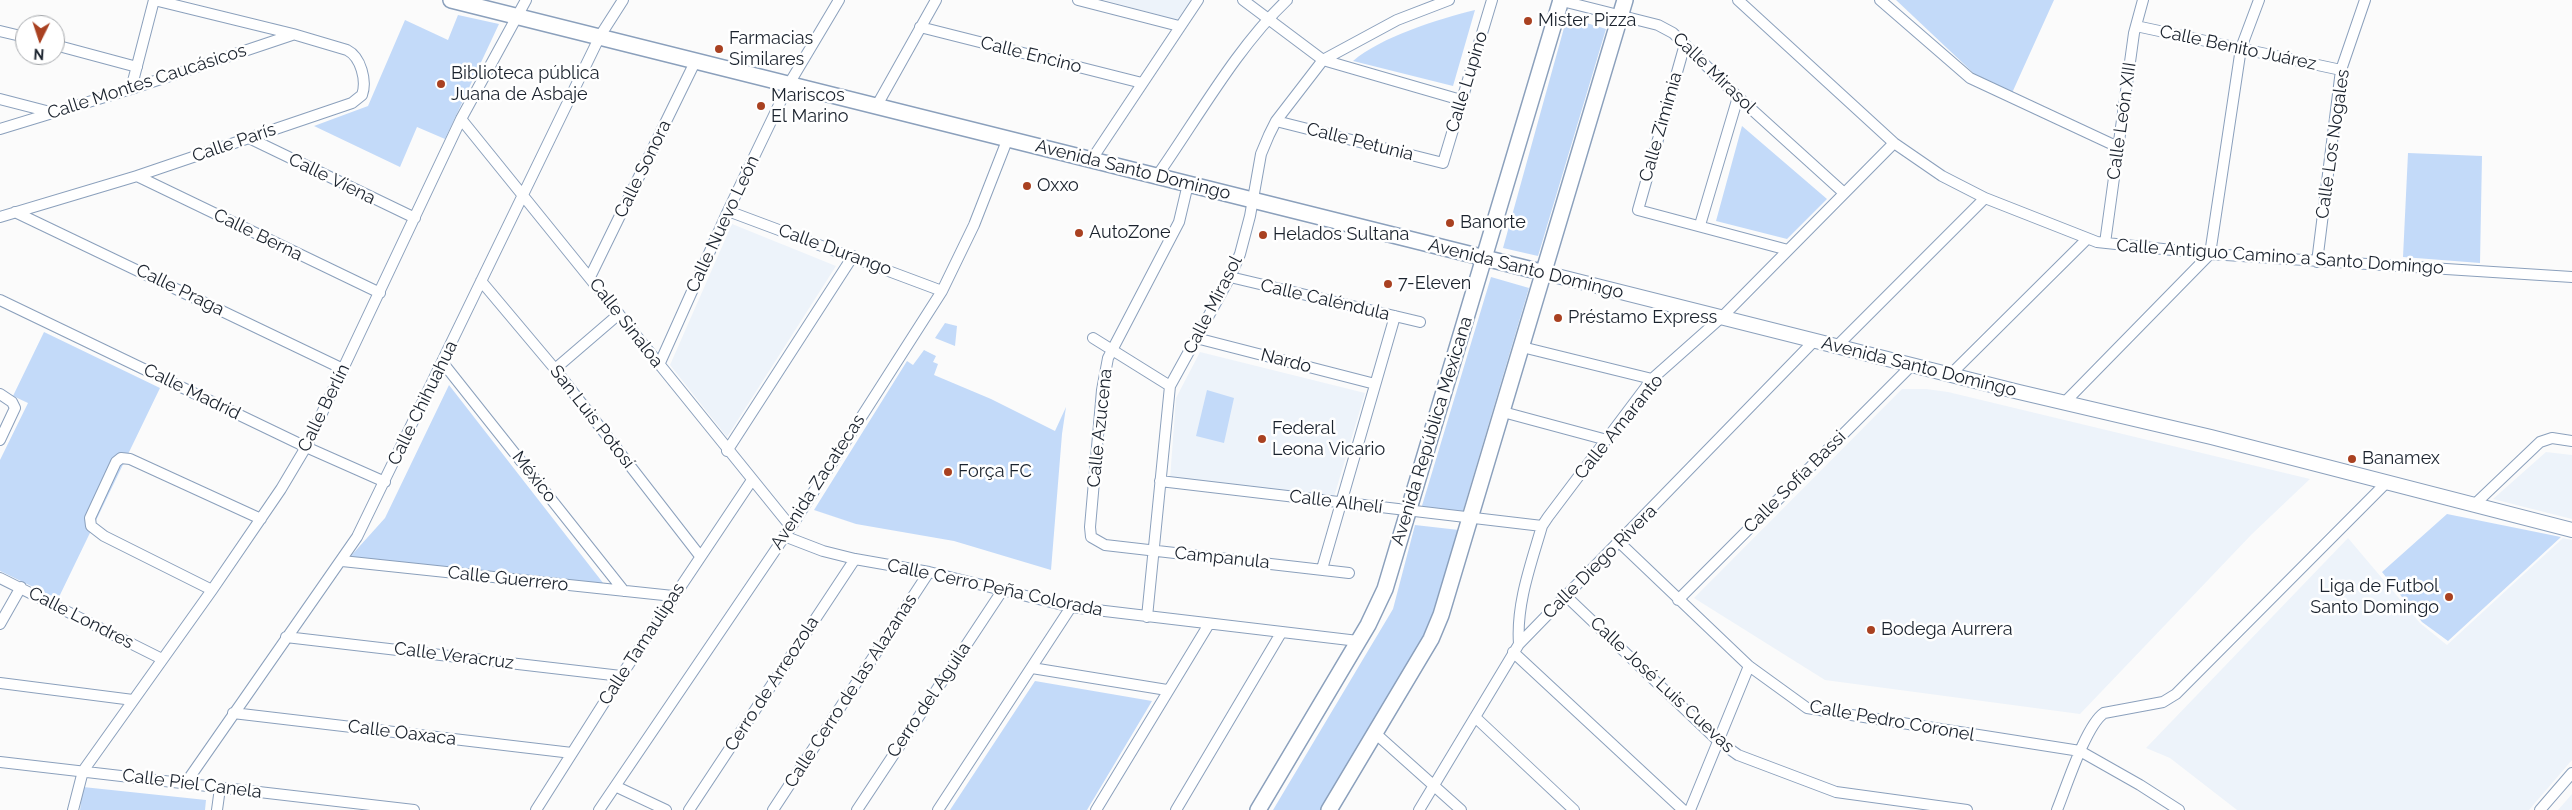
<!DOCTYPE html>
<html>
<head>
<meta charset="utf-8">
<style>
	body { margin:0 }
	#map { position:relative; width:2572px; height:810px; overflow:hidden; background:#fbfbfb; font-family:Raleway,sans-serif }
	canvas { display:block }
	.north { position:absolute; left:15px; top:15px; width:50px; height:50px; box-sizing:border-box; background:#fff; border:1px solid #a4a7ab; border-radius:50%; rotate:184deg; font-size:14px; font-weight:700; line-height:20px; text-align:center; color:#1b232e }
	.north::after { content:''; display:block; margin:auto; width:18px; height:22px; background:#a94121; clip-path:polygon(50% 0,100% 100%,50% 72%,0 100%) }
</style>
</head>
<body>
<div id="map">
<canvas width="2572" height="810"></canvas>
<div class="north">N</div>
</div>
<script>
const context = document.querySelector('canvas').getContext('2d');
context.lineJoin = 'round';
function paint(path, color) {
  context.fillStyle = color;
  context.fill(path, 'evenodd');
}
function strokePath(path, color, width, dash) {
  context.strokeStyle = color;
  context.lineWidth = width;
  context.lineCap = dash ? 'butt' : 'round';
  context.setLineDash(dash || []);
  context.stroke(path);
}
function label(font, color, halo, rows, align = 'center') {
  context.font = font + ' Raleway,sans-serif';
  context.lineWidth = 5;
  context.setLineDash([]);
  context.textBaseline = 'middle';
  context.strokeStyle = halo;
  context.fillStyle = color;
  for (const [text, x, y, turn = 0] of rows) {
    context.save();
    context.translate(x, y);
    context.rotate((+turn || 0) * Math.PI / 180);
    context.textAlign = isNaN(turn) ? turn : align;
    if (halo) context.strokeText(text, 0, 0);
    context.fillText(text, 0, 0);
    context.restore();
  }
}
paint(new Path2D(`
	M 1104,0 L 1191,0 L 1177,20 Z
	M 732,224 L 836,266 L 727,437 L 670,365 Z
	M 1200,352 L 1365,393 L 1334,497 L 1170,479 L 1176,398 Z
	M 1902,389 L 1926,389 L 1948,392 L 2310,479 L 2252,534 L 2080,714 L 1825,680 L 1694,598 Z
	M 2546,452 L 2572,455 L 2572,519 L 2493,499 Z
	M 2348,538 L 2420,623 L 2447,645 L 2563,538 L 2572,540 L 2572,760 L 2529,810 L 2237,810 L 2170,758 L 2146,748 Z
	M 2572,794 L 2572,810 L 2558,810 Z`), '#edf3fa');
paint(new Path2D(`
	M 1896,0 L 2054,0 L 2012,93 L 1984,83 Z
	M 1475,10 L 1453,86 L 1353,61 C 1381,37 1438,19 1475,10 Z
	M 458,15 L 499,24 L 445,139 L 417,127 L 400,167 L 314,126 L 368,106 L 405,20 L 448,40 Z
	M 1567,17 L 1606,29 L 1538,256 L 1503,248 Z
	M 1742,126 L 1827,199 L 1787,239 L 1716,221 Z
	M 2408,153 L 2482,156 L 2480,263 L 2403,257 Z
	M 1491,277 L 1529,288 L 1462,514 L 1421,509 Z
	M 945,323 L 957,326 L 955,346 L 935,338 Z
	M 44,332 L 160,388 L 58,599 L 0,571 L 0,460 L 28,403 L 13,396 Z
	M 924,350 L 936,356 L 933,362 L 938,364 L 934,375 L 991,399 L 1055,431 L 1066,407 L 1062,434 L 1051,570 L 954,541 L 856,524 L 814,510 L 907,361 L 913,365 Z
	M 449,385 L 607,588 L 349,558 L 385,518 Z
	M 1207,390 L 1234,398 L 1224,443 L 1196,436 Z
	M 2447,514 L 2561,537 L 2448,641 L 2422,622 L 2382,572 Z
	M 1415,525 L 1459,530 L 1429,631 L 1320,810 L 1273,810 L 1393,609 Z
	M 1035,681 L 1152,701 L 1087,810 L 950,810 Z
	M 83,787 L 206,800 L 205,810 L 80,810 Z`), '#c3daf9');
const minor = new Path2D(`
	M 1078,0 L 1179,26
	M 1243,0 L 1323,60 L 1461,100
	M 1558,0 L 1658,25 L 1673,33 L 1738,97 L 1844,193
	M 1738,0 L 1894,143 L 1942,176 L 1985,198 L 2097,242 L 2210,254 L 2572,277
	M 1880,0 L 1970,78 L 2118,147
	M 2136,26 L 2341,70
	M 920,27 L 1142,83
	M 0,31 L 25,37
	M 1685,44 L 1638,210 L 1788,250
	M 55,45 L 137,67
	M 131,89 L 154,0
	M 0,99 L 54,113
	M 876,107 L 936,0
	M 461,119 L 791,527
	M 1276,121 L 1443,163 L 1492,0
	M 0,129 L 131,89 L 292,35
	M 249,138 L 415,218
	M 1092,159 L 1198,0
	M 137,176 L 380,293
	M 1157,176 C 1197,119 1237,47 1287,0
	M 1188,184 L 1179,222 L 1108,358 L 1102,390 L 1090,527 L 1091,537 L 1105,545 L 1349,573
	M 728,211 L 942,291
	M 15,212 L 343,369
	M 0,217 L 137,176 L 352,103 L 362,95 C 367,81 361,57 347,50 L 293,34 L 154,0
	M 1700,225 L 1738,97
	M 2105,243 L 2134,33 L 2143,0
	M 2317,262 L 2341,70 L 2365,0
	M 590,277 L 696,60
	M 1230,277 L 1420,322
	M 481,281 L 555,369 L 700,556
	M 0,300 L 306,447 L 385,482
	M 1093,338 L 1170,386
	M 1196,338 L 1375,384
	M 1837,346 L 1985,198
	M 1522,347 L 1652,379
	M 443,363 L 624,591
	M 659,365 L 728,211 L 789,84 L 839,0
	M 555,369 L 619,314
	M 1950,375 L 2087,239
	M 0,394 L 12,402 L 15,408 L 0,440
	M 2065,402 L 2210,254 L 2241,48 L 2259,0
	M 1503,412 L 1607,440
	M 727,451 L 853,256
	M 1160,481 L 1542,526
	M 2476,503 L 2540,442 L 2552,438 L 2572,441
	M 784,536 L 823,551 L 855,559 L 929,572 L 1071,607 L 1358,641
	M 1620,543 L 1749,666 L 1807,708 L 2080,751 L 2140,785 L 2179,810
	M 342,561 L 673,596
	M 1322,569 L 1395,316
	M 0,578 L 162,659
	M 212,590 L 104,536 L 91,526 L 90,518 L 116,462 L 121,458 L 130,459 L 261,519
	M 1566,596 L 1717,740 L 1738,755 L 1836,792 L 1967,810
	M 1678,600 L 1912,365
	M 1147,617 L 1170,386 L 1230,277 L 1240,254 L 1250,216 L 1261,154 L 1269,135 L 1276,121 L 1323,60 L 1397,20 L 1449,0
	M 0,624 L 21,587
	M 286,637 L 621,676
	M 1519,644 C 1516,604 1531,564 1542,526 L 1548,517 L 1652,379 L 1723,316 L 1894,143
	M 1513,652 L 1683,810
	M 1032,668 L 1167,690
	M 0,683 L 133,700
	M 233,713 L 572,753
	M 1475,717 L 1574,810
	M 1375,733 L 1461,810
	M 0,762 L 414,810
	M 185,784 L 357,537 L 600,36 L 623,0
	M 617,787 L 666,810
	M 73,810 L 83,771 L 212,590 L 281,489 L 306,447 L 461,119 L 526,0
	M 217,810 L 220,788
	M 536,810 L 621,676 L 752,480
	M 599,810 L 791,527 L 942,291 L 974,225 L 1008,138
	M 689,810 L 855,559
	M 773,810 L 929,572
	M 857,810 L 1002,591
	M 938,810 L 1071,607
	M 1096,810 L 1209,624
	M 1176,810 L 1281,633
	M 1419,810 L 1519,644 L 1815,340
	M 1690,810 L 1749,666
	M 2057,810 C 2066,788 2086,725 2104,713 L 2163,702 L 2176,694 L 2387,482
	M 2540,810 L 2572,773`);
const tertiary = new Path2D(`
	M 1545,273 L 2019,392 L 2211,437 L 2572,530`);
const secondary = new Path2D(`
	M 451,0 L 1545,273
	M 1258,810 L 1368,625 L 1385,589 L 1561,0
	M 1329,810 L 1431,639 L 1441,615 L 1625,0`);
strokePath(minor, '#8ba0bc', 12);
strokePath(tertiary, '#8ba0bc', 16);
strokePath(secondary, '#8ba0bc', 18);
strokePath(minor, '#fff', 10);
strokePath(tertiary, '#fff', 14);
strokePath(secondary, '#fff', 15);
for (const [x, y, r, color] of [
	[1528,21,5,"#a94121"],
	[719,49,5,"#a94121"],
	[441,84,5,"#a94121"],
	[761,106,5,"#a94121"],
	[1027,186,5,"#a94121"],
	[1450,223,5,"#a94121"],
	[1079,233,5,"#a94121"],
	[1263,235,5,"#a94121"],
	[1388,284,5,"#a94121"],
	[1558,318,5,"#a94121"],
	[1262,439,5,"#a94121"],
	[2352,459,5,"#a94121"],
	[948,472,5,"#a94121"],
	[2449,597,5,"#a94121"],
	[1871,630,5,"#a94121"]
]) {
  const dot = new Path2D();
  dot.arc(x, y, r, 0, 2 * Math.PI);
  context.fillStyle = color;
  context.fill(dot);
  strokePath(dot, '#fff', 2);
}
label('18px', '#1b232e', '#fff', [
	["Mister Pizza",1538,21],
	["Farmacias",729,39],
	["Similares",729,60],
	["Biblioteca pública",451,74],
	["Juana de Asbaje",451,95],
	["Mariscos",771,96],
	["El Marino",771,117],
	["Oxxo",1037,186],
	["Banorte",1460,223],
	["AutoZone",1089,233],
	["Helados Sultana",1273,235],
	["7-Eleven",1398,284],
	["Préstamo Express",1568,318],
	["Federal",1272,429],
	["Leona Vicario",1272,450],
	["Banamex",2362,459],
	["Força FC",958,472],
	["Liga de Futbol",2439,587,"right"],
	["Santo Domingo",2439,608,"right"],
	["Bodega Aurrera",1881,630]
], 'left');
label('18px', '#1b232e', '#fff', [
	["Calle Benito Juárez",2238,48,12],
	["Calle Encino",1031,55,14],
	["Calle Mirasol",1714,73,44],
	["Calle Montes Caucásicos",147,82,-18],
	["Calle Lupino",1467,82,-73],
	["Calle León XIII",2122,121,-82],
	["Calle Zimimia",1661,127,-74],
	["Calle Petunia",1360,142,14],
	["Calle París",234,143,-19],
	["Calle Los Nogales",2333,144,-82],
	["Calle Sonora",643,169,-64],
	["Avenida Santo Domingo",1133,170,14],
	["Calle Viena",332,179,26],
	["Calle Nuevo León",723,224,-65],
	["Calle Berna",258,235,26],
	["Calle Durango",835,250,20],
	["Calle Antiguo Camino a Santo Domingo",2280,257,4],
	["Avenida Santo Domingo",1526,269,14],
	["Calle Praga",180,290,26],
	["Calle Caléndula",1325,300,13],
	["Calle Mirasol",1213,305,-63],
	["Calle Sinaloa",626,323,52],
	["Nardo",1286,361,14],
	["Avenida Santo Domingo",1919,367,14],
	["Calle Madrid",192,392,26],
	["Calle Chihuahua",423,403,-64],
	["Calle Berlín",324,408,-64],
	["San Luis Potosí",592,417,52],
	["Calle Amaranto",1619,427,-51],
	["Calle Azucena",1100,428,-84],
	["Avenida República Mexicana",1432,431,-73],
	["México",534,477,52],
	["Avenida Zacatecas",818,482,-57],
	["Calle Sofía Bassi",1795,482,-45],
	["Calle Alhelí",1336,502,7],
	["Campanula",1222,558,6],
	["Calle Diego Rivera",1600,562,-45],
	["Calle Guerrero",508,579,6],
	["Calle Cerro Peña Colorada",995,588,12],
	["Calle Londres",81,618,27],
	["Calle Tamaulipas",642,644,-57],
	["Calle Veracruz",454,656,7],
	["Cerro de Arreozola",772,684,-57],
	["Calle José Luis Cuevas",1662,685,43],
	["Calle Cerro de las Alazanas",851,691,-57],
	["Cerro del Aguila",929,700,-56],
	["Calle Pedro Coronel",1892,721,10],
	["Calle Oaxaca",402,733,7],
	["Calle Piel Canela",192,784,7]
]);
</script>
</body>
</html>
